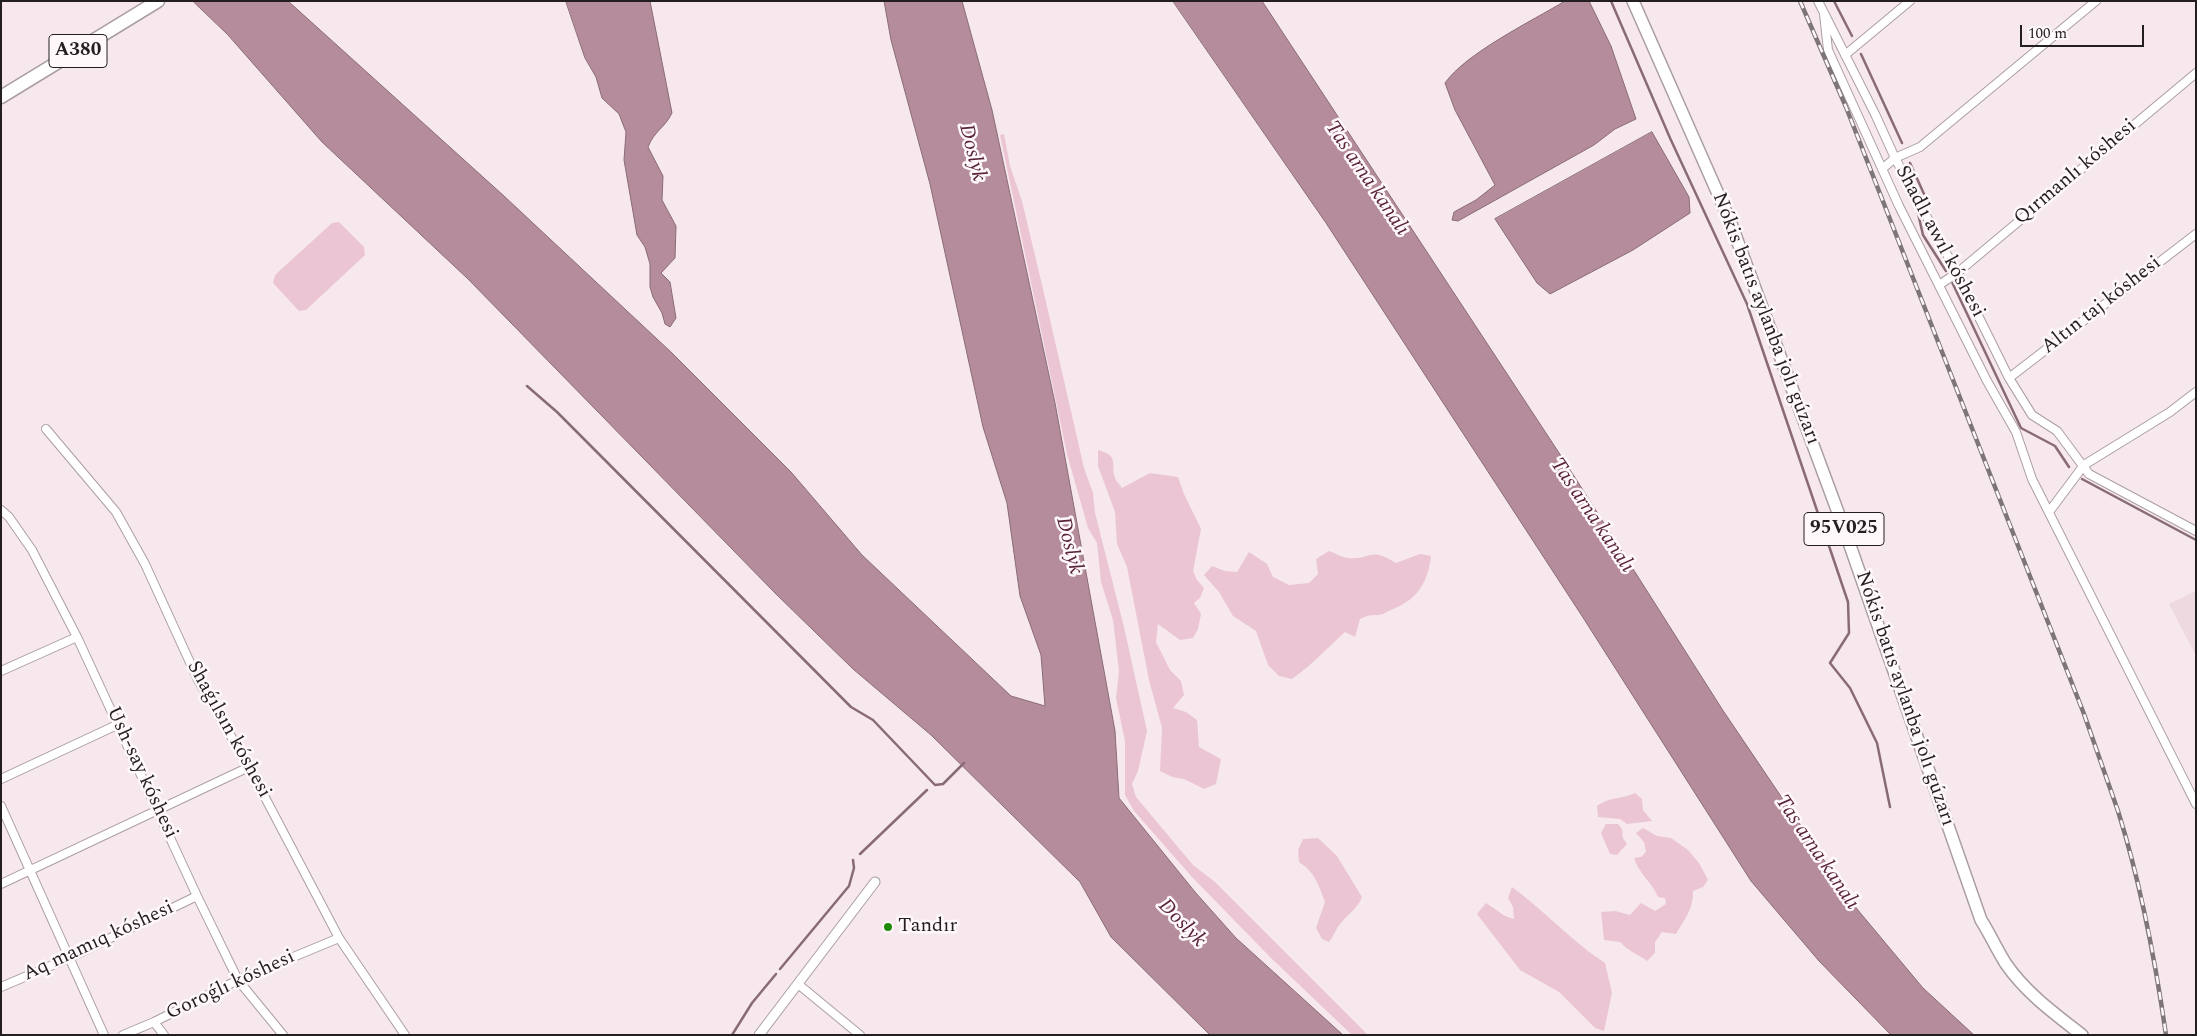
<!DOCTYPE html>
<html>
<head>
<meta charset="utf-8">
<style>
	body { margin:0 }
	#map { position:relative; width:2197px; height:1036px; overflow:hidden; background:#f7e8ed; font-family:Spectral,serif }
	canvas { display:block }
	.frame { position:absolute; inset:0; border:2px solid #231e1f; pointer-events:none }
	.scale { position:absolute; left:2020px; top:25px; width:124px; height:22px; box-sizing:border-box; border:2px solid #231e1f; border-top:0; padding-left:6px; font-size:15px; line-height:18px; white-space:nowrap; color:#231e1f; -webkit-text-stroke:4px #fef8fa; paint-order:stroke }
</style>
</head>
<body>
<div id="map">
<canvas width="2197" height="1036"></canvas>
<div class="frame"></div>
<div class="scale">100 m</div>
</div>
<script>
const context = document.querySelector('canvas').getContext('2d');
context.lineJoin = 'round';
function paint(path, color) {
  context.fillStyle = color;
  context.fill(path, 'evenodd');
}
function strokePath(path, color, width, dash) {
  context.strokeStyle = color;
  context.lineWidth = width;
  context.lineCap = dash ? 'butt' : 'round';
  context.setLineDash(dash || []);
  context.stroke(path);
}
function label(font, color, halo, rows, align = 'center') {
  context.font = font + ' Spectral,serif';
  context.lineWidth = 5;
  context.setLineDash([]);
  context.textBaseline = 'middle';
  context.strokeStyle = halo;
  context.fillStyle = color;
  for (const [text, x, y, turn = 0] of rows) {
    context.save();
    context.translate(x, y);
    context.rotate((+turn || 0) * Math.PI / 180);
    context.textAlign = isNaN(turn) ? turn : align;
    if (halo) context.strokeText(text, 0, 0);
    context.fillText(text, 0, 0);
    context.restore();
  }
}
paint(new Path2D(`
	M 2196,591 L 2196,656 L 2169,604 Z`), '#efd9e1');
paint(new Path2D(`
	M 1004,134 L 1010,166 L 1022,201 L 1043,289 L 1084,468 L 1093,493 L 1095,513 L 1124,627 L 1147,731 L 1138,771 L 1132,784 L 1136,797 L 1193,865 L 1215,882 L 1368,1035 L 1352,1035 L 1272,959 L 1192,877 L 1134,811 L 1125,795 L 1125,741 L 1116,698 L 1119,671 L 1113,620 L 1101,582 L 1097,543 L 1088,528 L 1067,454 L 1000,135 Z
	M 339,222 L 364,247 L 365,255 L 306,310 L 299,311 L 273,283 L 275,275 L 332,223 Z
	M 1098,450 C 1120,456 1110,463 1115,478 C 1116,481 1120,485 1122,488 L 1150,473 L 1178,477 L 1184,494 L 1201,529 L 1193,571 L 1197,580 L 1204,588 L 1200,598 L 1194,603 L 1201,614 L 1198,629 L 1193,638 L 1180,640 L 1158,624 L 1156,642 L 1170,670 L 1181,681 L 1184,695 L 1173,708 L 1186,712 L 1197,720 L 1199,747 L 1221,759 L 1216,784 L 1204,789 L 1184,779 L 1172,777 L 1160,771 L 1162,728 L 1149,680 L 1127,567 L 1117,544 L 1115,512 L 1098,466 Z
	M 1329,551 C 1335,553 1341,557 1348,558 C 1372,560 1369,546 1396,563 L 1420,554 L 1431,556 C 1428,582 1418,599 1393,609 C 1388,611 1383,615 1378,615 C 1371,615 1367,615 1360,619 L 1355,637 L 1345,632 C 1327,648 1312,665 1292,679 L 1279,676 L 1268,665 L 1256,631 L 1233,616 L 1219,592 L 1204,575 L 1212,566 L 1225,571 L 1237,572 L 1249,552 L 1267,564 L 1273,577 L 1289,585 L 1309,583 L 1318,574 L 1316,559 Z
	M 1635,793 L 1642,799 L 1643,810 L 1652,821 L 1627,824 L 1620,819 L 1598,817 L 1597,806 C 1612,796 1619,800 1635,793 Z
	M 1606,824 L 1618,824 L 1622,829 L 1623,838 L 1627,844 L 1617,855 L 1610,854 L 1601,833 Z
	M 1643,828 L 1657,836 L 1671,838 L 1688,850 L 1699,863 L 1708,880 L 1703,887 L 1693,891 C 1694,908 1684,920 1676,934 L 1662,932 L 1655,942 L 1655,953 L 1647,961 C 1636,953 1629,952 1620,942 L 1604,940 L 1601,912 L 1615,911 L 1630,915 L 1641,903 L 1655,911 L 1666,904 L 1665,898 L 1658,897 C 1652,882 1639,874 1634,858 L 1641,857 L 1646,852 L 1644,842 L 1636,833 Z
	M 1318,838 L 1337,856 L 1362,897 C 1358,908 1349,913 1342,922 C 1337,926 1334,936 1329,942 L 1322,939 L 1316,928 L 1325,902 C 1319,886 1315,872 1299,862 L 1298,850 L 1303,839 Z
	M 1512,887 C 1545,911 1571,941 1605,963 L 1612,993 L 1604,1031 L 1595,1028 L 1559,992 L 1520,970 L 1477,914 L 1486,903 L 1505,916 L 1514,919 L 1513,907 L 1508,898 Z`), '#ebc5d3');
const water = new Path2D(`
	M 193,1 L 288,1 L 504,196 L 672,353 L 791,472 L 862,555 L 1011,696 L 1045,706 L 1041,655 L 1020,596 L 1007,503 L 983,427 L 930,184 L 891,40 L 884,1 L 962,1 L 992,110 L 1055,403 L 1115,731 L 1119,798 L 1195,892 L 1236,938 L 1343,1035 L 1210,1035 L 1111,937 L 1080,882 L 931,735 L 853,669 L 776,594 L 468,279 L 322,142 L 228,35 Z
	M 566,1 L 650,1 L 672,113 C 664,129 655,130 648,147 L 663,176 L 662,200 L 676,226 L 675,258 L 661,273 L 670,282 L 676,318 L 670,327 L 665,324 L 662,313 L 653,297 L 650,287 L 650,264 L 645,247 L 637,235 L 624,160 L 626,132 L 619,114 L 602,98 L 596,77 L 585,58 Z
	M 1173,1 L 1262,1 L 1567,465 L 1722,709 L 1857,909 L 1923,988 L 1974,1035 L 1891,1035 L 1819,961 L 1751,881 L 1582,616 L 1326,223 Z
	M 1565,1 L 1589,1 L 1611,46 L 1636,119 L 1615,129 L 1594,145 L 1458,221 L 1452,220 L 1454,212 L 1476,200 L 1495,185 L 1455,110 L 1445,83 C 1466,53 1532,21 1565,1 Z
	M 1652,132 L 1689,197 L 1690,213 L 1633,250 L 1550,294 L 1537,283 L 1495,219 Z`);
paint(water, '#b58c9b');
strokePath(water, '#896b76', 1);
strokePath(new Path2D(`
	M 1611,1 L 1670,138 L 1747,304 L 1848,602 L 1849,633 L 1830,663 L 1850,688 L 1877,743 L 1890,807
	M 1834,1 L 1852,36
	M 1861,54 L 1902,143
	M 1910,163 L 1924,194
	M 1917,209 L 1923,235 L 1946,271
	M 1952,282 L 2021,428 L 2055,446 L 2069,467
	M 527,386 L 557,412 L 851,707 L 873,720 L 935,785 L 943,784 L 964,763
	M 2082,479 L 2196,540
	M 860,854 L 927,790
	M 780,969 L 849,886 L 854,868 L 853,860
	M 732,1035 L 752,1003 L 776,974`), '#896b76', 2.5);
const minor = new Path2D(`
	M 1818,1 L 1875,114 L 1895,158 L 1957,273 L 2009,378 L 2032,415 L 2057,431 L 2089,474 L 2196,531
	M 1824,14 L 1828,50 L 1899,206 L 1987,381 L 2016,432 L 2032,479 L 2196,804
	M 1845,55 L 1910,1
	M 1882,169 L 1895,158 L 1920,147 L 2096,1
	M 1939,285 L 1957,273 L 2196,73
	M 2009,378 L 2196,234
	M 46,429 L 116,512 L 145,564 L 198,680 L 249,767 L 339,938 L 405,1035
	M 1,510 L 9,517 L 32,550 L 77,637 L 197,896 L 238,980 L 283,1035
	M 2049,512 L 2084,465 L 2170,412 L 2196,392
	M 1,671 L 77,637
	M 1,779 L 119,724
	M 1,806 L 104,1035
	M 1,884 L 249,767
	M 798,984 L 860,1035
	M 1,987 L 69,958 L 197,896
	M 154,1022 L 164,1035
	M 123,1035 L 154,1022 L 238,980 L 339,938`);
const tertiary = new Path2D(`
	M 759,1035 L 875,882`);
const primary = new Path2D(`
	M 1633,1 L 1730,221 L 1846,534 L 1981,920 C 1990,934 1997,950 2006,964 C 2026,993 2055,1014 2082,1035`);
const trunk = new Path2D(`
	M 1,97 L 158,1`);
strokePath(minor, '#ab9ea2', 10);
strokePath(tertiary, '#ab9ea2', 11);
strokePath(primary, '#ab9ea2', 14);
strokePath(trunk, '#ab9ea2', 15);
strokePath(minor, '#fff', 8);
strokePath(tertiary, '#fff', 9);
strokePath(primary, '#fff', 11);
strokePath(trunk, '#fff', 12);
const rail = new Path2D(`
	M 1800,1 L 1846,107 L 2084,714 C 2095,746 2107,779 2118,811 C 2141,884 2155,959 2166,1035`);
strokePath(rail, '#7e7577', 4.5);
strokePath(rail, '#fef8fa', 2.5, [8]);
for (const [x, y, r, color] of [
	[888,927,5,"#1e8a07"]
]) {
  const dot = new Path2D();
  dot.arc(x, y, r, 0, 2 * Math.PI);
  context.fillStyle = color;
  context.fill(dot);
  strokePath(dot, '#fef8fa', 2);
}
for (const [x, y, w] of [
	[78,51,58],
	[1844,529,80]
]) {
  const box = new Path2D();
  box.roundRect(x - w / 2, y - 16.5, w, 33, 4);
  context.fillStyle = '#fef8fa';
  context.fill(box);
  strokePath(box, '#231e1f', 1);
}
label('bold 19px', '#231e1f', null, [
	["A380",78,51],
	["95V025",1844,529]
]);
label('20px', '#231e1f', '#fef8fa', [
	["Qırmanlı kóshesi",2076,173,-40],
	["Shadlı awıl kóshesi",1939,242,62],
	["Altın taj kóshesi",2102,306,-38],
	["Nókis batıs aylanba jolı gúzarı",1765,319,69],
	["Nókis batıs aylanba jolı gúzarı",1904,699,71],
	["Shaǵılsın kóshesi",228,730,61],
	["Ush-say kóshesi",141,773,65],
	["Aq mamıq kóshesi",99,942,-25],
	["Goroǵlı kóshesi",231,986,-25]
]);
label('20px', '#231e1f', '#fef8fa', [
	["Tandır",898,927]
], 'left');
label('italic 21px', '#59243c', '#fef8fa', [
	["Doslyk",971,153,76],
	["Tas arna kanalı",1366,179,56],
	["Tas arna kanalı",1591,516,56],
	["Doslyk",1068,546,76],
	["Tas arna kanalı",1816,853,56],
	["Doslyk",1181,924,46]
]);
</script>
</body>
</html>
